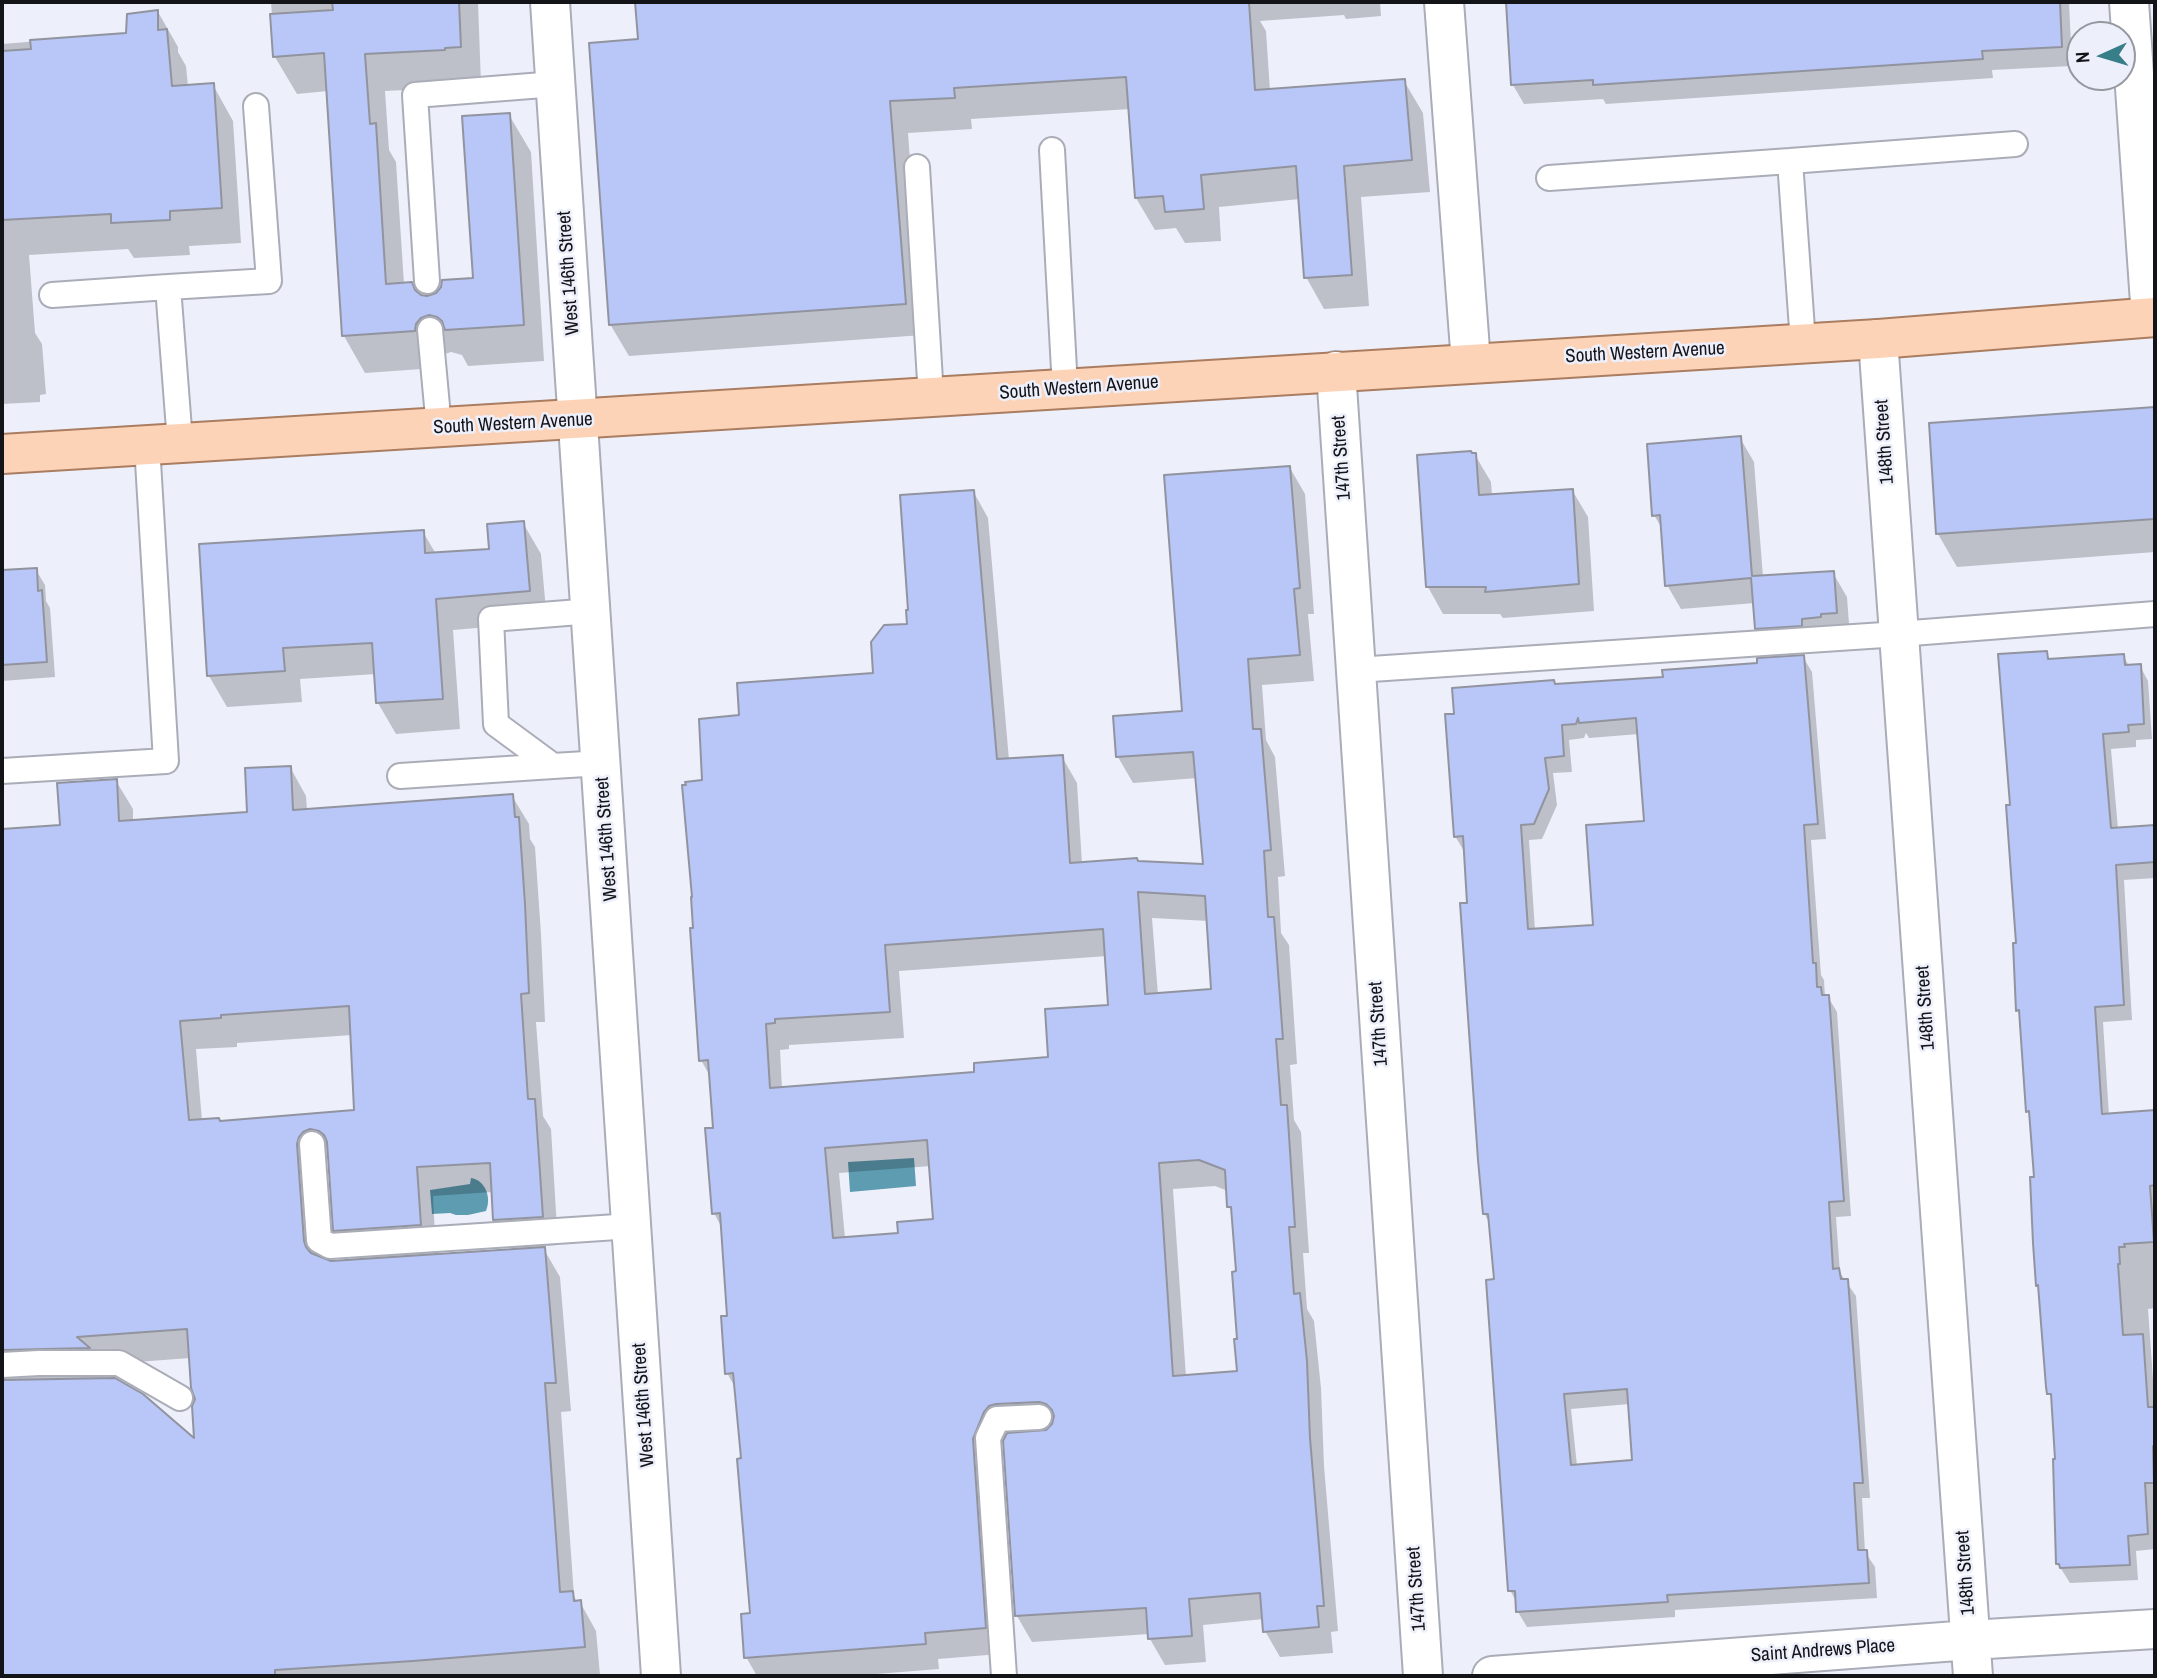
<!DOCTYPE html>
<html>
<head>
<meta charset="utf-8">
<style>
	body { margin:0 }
	#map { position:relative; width:2157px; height:1678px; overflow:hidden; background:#edf0fb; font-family:"Archivo Narrow",sans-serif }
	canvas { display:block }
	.frame { position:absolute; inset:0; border:4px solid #131418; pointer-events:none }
	.north { position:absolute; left:2066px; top:21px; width:70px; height:70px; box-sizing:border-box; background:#edf0fb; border:2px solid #9698a0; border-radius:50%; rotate:266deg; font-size:19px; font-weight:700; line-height:28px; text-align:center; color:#131418 }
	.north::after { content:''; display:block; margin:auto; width:24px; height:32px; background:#377e89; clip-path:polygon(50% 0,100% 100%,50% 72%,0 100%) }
</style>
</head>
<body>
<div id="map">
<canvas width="2157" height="1678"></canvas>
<div class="frame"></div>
<div class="north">N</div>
</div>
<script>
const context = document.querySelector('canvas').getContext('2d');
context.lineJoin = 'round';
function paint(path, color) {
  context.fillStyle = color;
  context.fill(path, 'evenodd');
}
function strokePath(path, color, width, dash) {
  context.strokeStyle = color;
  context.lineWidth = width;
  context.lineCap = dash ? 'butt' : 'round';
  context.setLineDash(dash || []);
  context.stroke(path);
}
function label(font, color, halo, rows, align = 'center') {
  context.font = font + ' "Archivo Narrow",sans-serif';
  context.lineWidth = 5;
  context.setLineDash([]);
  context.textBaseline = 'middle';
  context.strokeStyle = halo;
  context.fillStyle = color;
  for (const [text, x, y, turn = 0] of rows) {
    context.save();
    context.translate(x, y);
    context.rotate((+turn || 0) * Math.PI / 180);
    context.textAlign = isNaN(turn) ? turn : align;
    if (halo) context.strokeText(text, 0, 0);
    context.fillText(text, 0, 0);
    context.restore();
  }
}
paint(new Path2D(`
	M 914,1158 L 916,1186 L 850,1192 L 848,1162 Z
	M 471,1178 C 485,1180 492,1197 486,1211 L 468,1215 L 456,1215 L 450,1213 L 432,1214 L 430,1190 L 470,1184 Z`), '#5e9cb2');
paint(new Path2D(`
	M 271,2 L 478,2 L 481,84 L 465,87 L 385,91 L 389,150 L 396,162 L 404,284 L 417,294 L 427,298 L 475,280 L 509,115 L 531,152 L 544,361 L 468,366 L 462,355 L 451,352 L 442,355 L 436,368 L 365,373 L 344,336 L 328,91 L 297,94 L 275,57 Z
	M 636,2 L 1163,2 L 1164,4 L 1199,2 L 1380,2 L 1381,16 L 1346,19 L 1344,15 L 1260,21 L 1266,31 L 1270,91 L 1404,81 L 1423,113 L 1430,192 L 1361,197 L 1369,306 L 1324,309 L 1306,277 L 1300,199 L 1219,207 L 1221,241 L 1185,243 L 1176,228 L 1155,230 L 1136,198 L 1130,109 L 971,119 L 972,129 L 908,133 L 923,335 L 629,356 L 610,324 L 639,41 Z
	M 1508,2 L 2069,2 L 2072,66 L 1992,70 L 1993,78 L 1606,104 L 1603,99 L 1524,104 L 1513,85 Z
	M 158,12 L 178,47 L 178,52 L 186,66 L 188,87 L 213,85 L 233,121 L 241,243 L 189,246 L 190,255 L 134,258 L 128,249 L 29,255 L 35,333 L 42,344 L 46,394 L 40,395 L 40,402 L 2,404 L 2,44 L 128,34 Z
	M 2155,409 L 2155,552 L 1957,567 L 1938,534 L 1930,424 Z
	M 1740,438 L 1754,462 L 1763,577 L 1833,573 L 1847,597 L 1850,637 L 1770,652 L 1756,628 L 1755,603 L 1681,609 L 1667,585 L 1663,530 L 1654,515 Z
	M 1475,455 L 1491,482 L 1492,495 L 1572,490 L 1588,517 L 1594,611 L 1503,618 L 1500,614 L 1443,614 L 1428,587 Z
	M 1290,468 L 1305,494 L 1314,614 L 1308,614 L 1314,681 L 1262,685 L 1266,740 L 1275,757 L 1285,876 L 1278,877 L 1281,933 L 1289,945 L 1297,1064 L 1290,1065 L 1294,1120 L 1301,1132 L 1309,1253 L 1303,1253 L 1307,1309 L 1314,1321 L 1321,1388 L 1324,1466 L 1338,1631 L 1331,1632 L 1333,1653 L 1280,1657 L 1265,1631 L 1264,1619 L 1203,1625 L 1206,1662 L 1165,1665 L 1150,1639 L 1149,1634 L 1032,1642 L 1017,1616 L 1053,1428 L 1012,1430 L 1004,1432 L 998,1438 L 1000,1654 L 938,1659 L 939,1669 L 851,1676 L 757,1676 L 746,1657 L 752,1614 L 743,1460 L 736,1389 L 727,1373 L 729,1317 L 723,1230 L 714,1213 L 715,1129 L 711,1078 L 701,1060 L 695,929 L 704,782 L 741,717 L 875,675 L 908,626 L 973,491 L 988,518 L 1009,760 L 1062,757 L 1077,783 L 1082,864 L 1138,863 L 1204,866 L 1197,778 L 1133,783 L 1118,757 L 1184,713 ZM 1152,918 L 1209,921 L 1212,991 L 1158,995 ZM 1107,956 L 1110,1007 L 1049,1059 L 976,1074 L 782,1089 L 780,1050 L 789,1049 L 789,1045 L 904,1038 L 899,971 ZM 931,1166 L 935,1221 L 900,1235 L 845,1238 L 839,1173 ZM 1215,1186 L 1228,1191 L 1229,1207 L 1234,1215 L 1238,1273 L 1239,1373 L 1186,1377 L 1173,1189 Z
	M 523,523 L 541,554 L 547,622 L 453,630 L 460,729 L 396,734 L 378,703 L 376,674 L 300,679 L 302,702 L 227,707 L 209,676 L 423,532 L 436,554 L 491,550 Z
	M 36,570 L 45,585 L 46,601 L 50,608 L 55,677 L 2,681 L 2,572 Z
	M 2046,653 L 2051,660 L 2123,655 L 2129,666 L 2140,666 L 2148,681 L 2152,739 L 2136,740 L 2136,747 L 2111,749 L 2118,829 L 2155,827 L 2155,878 L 2124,880 L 2132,1020 L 2103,1022 L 2109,1116 L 2155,1112 L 2155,1308 L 2148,1309 L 2155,1408 L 2155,1549 L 2136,1551 L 2138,1580 L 2070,1583 L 2058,1564 L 2057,1461 L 2053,1400 L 2049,1393 L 2041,1291 L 2037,1285 L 2036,1178 L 2031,1116 L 2028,1111 L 2021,1017 L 2018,1010 L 2018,945 L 2012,807 Z
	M 1803,657 L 1812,672 L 1826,839 L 1811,840 L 1821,975 L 1824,980 L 1825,997 L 1828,997 L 1837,1012 L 1851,1216 L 1836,1217 L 1840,1273 L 1856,1296 L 1870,1498 L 1862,1498 L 1865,1552 L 1875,1567 L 1877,1598 L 1675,1610 L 1675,1617 L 1527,1627 L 1518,1612 L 1517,1603 L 1510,1590 L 1496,1281 L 1490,1224 L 1484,1213 L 1469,905 L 1464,851 L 1455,836 L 1456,715 L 1556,686 L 1665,678 ZM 1586,733 L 1589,738 L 1639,734 L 1646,823 L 1595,926 L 1535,930 L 1529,840 L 1542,839 L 1557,805 L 1553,773 L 1572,772 L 1569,740 L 1584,738 ZM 1630,1404 L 1634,1462 L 1577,1466 L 1571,1409 Z
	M 290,767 L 306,796 L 307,810 L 512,796 L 529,824 L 530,839 L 535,847 L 541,934 L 545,1022 L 536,1022 L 543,1116 L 551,1129 L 558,1245 L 542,1246 L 560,1277 L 571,1411 L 561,1412 L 574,1596 L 577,1602 L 580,1602 L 596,1631 L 600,1675 L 2,1676 L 2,831 L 62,827 L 116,781 L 133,809 L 133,822 L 249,814 ZM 352,1035 L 356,1112 L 220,1123 L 202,1121 L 196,1049 L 237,1047 L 237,1043 ZM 327,1158 L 330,1158 L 335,1230 L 353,1261 L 331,1263 L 319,1258 L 313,1174 L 319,1161 ZM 493,1192 L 495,1220 L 513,1251 L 436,1256 L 433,1196 ZM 190,1358 L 197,1397 L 196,1442 L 106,1380 L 97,1365 Z`), '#0003');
const building = new Path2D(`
	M 332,2 L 459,2 L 461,47 L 445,48 L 445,50 L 365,54 L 370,124 L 376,123 L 386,284 L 412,282 L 415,290 L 421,295 L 427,296 L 436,293 L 441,287 L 442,280 L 473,278 L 462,116 L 510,113 L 524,325 L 445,330 L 442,321 L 437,317 L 429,315 L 421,318 L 416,324 L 415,331 L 342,336 L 324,53 L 273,57 L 270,14 L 333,10 Z
	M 635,2 L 1249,2 L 1255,90 L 1405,79 L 1412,160 L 1344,166 L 1352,275 L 1304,278 L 1296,166 L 1201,175 L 1204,209 L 1165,212 L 1163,196 L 1135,198 L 1126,77 L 954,88 L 955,98 L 890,101 L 906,304 L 609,325 L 589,43 L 638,39 Z
	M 1506,2 L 2060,2 L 2062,47 L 1982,51 L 1983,59 L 1593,85 L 1593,80 L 1511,85 Z
	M 158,10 L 158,30 L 167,29 L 172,86 L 214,83 L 222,208 L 170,211 L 170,220 L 111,223 L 111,214 L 2,220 L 2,51 L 31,49 L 30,40 L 126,33 L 127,14 Z
	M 2155,407 L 2155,519 L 1936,534 L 1929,423 Z
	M 1741,436 L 1752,576 L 1834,571 L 1837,613 L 1821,614 L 1821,617 L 1802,619 L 1802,626 L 1755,629 L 1751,578 L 1665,586 L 1660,515 L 1652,516 L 1647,444 Z
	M 1471,451 L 1472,453 L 1476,453 L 1479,495 L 1573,489 L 1579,584 L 1485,592 L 1486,587 L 1426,587 L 1417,455 Z
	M 1290,466 L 1300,588 L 1294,589 L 1300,655 L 1248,659 L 1253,729 L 1261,729 L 1271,850 L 1264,851 L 1268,917 L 1274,917 L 1283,1039 L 1276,1039 L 1281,1105 L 1287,1105 L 1295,1227 L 1289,1227 L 1294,1294 L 1300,1293 L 1307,1361 L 1310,1438 L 1324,1606 L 1317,1606 L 1319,1627 L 1263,1632 L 1260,1593 L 1189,1599 L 1192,1636 L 1148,1639 L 1146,1608 L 1015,1616 L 1003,1441 L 1007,1433 L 1046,1430 L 1052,1424 L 1054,1416 L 1052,1410 L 1046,1404 L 1039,1402 L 996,1404 L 989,1406 L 984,1412 L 973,1439 L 986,1628 L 925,1633 L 926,1644 L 744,1658 L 741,1614 L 750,1613 L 737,1459 L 741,1458 L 733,1373 L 725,1374 L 721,1316 L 727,1316 L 720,1213 L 712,1214 L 705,1128 L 713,1128 L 708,1060 L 699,1061 L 690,928 L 693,928 L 691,897 L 692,897 L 682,785 L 686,785 L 685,782 L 702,780 L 699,719 L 739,715 L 737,683 L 873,673 L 871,642 L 884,625 L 907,624 L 906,610 L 908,610 L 900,495 L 974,490 L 997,759 L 1063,755 L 1070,863 L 1137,858 L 1138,861 L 1203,864 L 1193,752 L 1116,757 L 1113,716 L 1182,711 L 1164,475 ZM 1138,892 L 1205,896 L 1211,989 L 1145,994 ZM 1103,929 L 1108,1005 L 1045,1009 L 1048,1057 L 974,1063 L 974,1072 L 770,1088 L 766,1024 L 775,1023 L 775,1019 L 890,1012 L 885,945 ZM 927,1140 L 933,1219 L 897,1222 L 898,1233 L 833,1238 L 825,1148 ZM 1199,1160 L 1225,1170 L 1227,1207 L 1231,1207 L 1236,1271 L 1232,1272 L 1237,1339 L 1234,1339 L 1237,1371 L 1173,1376 L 1159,1163 Z
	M 524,521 L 530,591 L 436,599 L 443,699 L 376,703 L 372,643 L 283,648 L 285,671 L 207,676 L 199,544 L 424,530 L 425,553 L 489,549 L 487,524 Z
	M 37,568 L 38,591 L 42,590 L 47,662 L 2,665 L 2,570 Z
	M 2047,651 L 2048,659 L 2124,654 L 2125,665 L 2141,664 L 2144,724 L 2128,725 L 2129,732 L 2103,734 L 2111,828 L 2155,825 L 2155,862 L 2116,865 L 2124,1005 L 2095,1007 L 2102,1114 L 2155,1110 L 2155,1185 L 2150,1186 L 2154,1242 L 2124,1244 L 2125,1247 L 2119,1247 L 2120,1264 L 2118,1264 L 2123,1335 L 2143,1334 L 2148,1407 L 2155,1407 L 2155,1446 L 2153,1446 L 2154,1483 L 2145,1483 L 2148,1534 L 2128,1536 L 2130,1565 L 2060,1568 L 2059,1564 L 2056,1564 L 2053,1459 L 2055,1459 L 2051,1394 L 2047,1394 L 2046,1387 L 2038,1285 L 2036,1286 L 2033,1243 L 2030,1177 L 2034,1177 L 2029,1111 L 2026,1112 L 2019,1010 L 2016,1011 L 2013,943 L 2016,943 L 2006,805 L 2010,805 L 1998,654 Z
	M 1804,655 L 1818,824 L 1804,825 L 1813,963 L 1816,963 L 1817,987 L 1821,987 L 1822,995 L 1829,995 L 1844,1201 L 1829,1202 L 1833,1269 L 1839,1268 L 1841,1279 L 1848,1279 L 1863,1483 L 1854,1483 L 1858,1550 L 1867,1550 L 1869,1583 L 1667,1595 L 1668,1602 L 1516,1612 L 1515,1591 L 1508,1591 L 1486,1280 L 1494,1279 L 1488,1214 L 1483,1214 L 1478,1160 L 1460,903 L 1467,903 L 1463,836 L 1454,837 L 1445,714 L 1454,714 L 1452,688 L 1554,680 L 1555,684 L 1663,677 L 1662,670 L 1757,663 L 1757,658 ZM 1578,718 L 1579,723 L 1636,718 L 1644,821 L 1586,825 L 1593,925 L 1528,929 L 1521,825 L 1534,824 L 1549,789 L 1545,758 L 1564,756 L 1562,725 L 1576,724 ZM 1627,1389 L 1632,1460 L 1571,1465 L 1564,1394 Z
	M 291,766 L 293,810 L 513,794 L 515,817 L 519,817 L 525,904 L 529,993 L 521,994 L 528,1099 L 535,1099 L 543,1217 L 493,1220 L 490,1163 L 417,1167 L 421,1225 L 333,1231 L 327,1142 L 324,1135 L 319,1131 L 310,1129 L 303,1132 L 299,1137 L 297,1144 L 304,1241 L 306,1247 L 311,1253 L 331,1261 L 545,1247 L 556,1383 L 545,1383 L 560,1592 L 573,1591 L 574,1601 L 581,1600 L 585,1647 L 413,1661 L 275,1670 L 275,1676 L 2,1676 L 2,1380 L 115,1378 L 143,1394 L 194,1438 L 192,1406 L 195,1399 L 191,1388 L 187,1329 L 77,1337 L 90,1348 L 2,1350 L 2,829 L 60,825 L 57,783 L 117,779 L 119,821 L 247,812 L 245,768 ZM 349,1006 L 354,1110 L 220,1121 L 219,1118 L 189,1120 L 180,1021 L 221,1018 L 221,1015 Z`);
paint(building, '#b8c6f8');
strokePath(building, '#91949e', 2);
const service = new Path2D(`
	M 1052,150 L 1065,388
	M 917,167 L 931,397
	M 1549,178 L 1790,161
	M 427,281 L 415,95 L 556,84
	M 52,295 L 168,287
	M 430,330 L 439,428
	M 1803,343 L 1790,161 L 2015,144
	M 180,442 L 168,287 L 269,281 L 256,106
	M 592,611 L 491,619 L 496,724 L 553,766 L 602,763
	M 1356,670 L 1899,634 L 2155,614
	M 2,771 L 166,761 L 147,445
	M 400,776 L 553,766
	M 312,1144 L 319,1240 L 330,1246 L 632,1226
	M 2,1365 L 39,1363 L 119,1363 L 180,1398
	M 1004,1676 L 988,1438 L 997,1419 L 1039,1417`);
const minor = new Path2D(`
	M 550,2 L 661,1676
	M 1444,2 L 1471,363
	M 2129,2 L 2151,317
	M 1878,339 L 1973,1676
	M 1336,371 L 1423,1676
	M 1492,1676 L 1970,1640 L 2155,1629`);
const primary = new Path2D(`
	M 2,454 L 1878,339 L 2155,317`);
strokePath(service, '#aaadb7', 28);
strokePath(minor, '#aaadb7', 42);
strokePath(primary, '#aa7d61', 42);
strokePath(service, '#fff', 24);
strokePath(minor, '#fff', 38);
strokePath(primary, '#fdd3b8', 38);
label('19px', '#131418', '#edf0fb', [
	["West 146th Street",569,273,-94],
	["South Western Avenue",1645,353,-3],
	["South Western Avenue",1079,388,-4],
	["South Western Avenue",513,424,-3],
	["148th Street",1885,442,-94],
	["147th Street",1342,458,-94],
	["West 146th Street",607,839,-94],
	["148th Street",1926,1008,-94],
	["147th Street",1379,1024,-94],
	["West 146th Street",644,1405,-94],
	["148th Street",1966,1573,-94],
	["147th Street",1417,1589,-94],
	["Saint Andrews Place",1823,1651,-4]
]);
</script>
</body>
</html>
